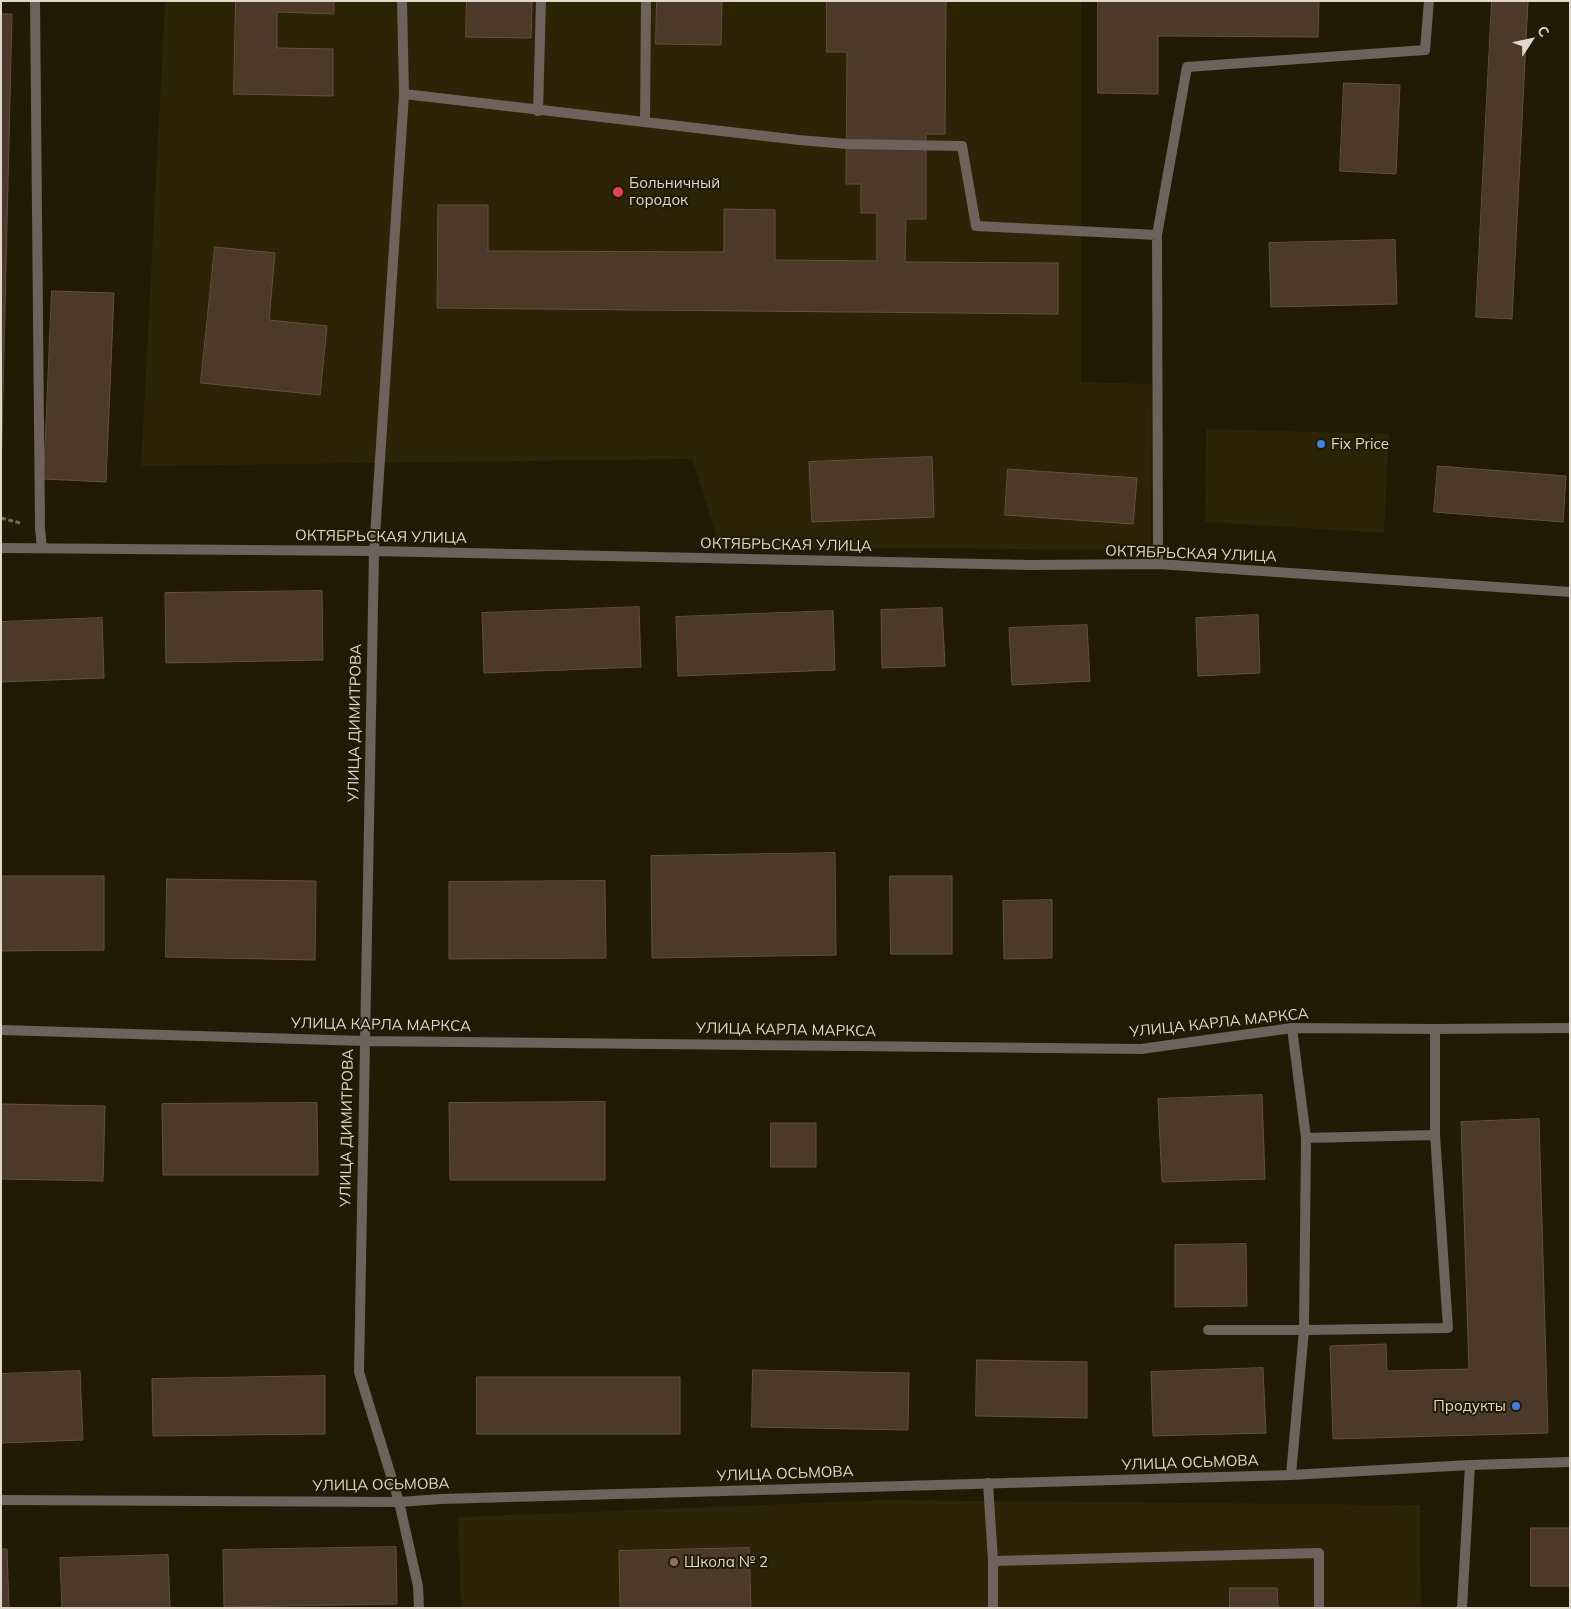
<!DOCTYPE html>
<html>
<head>
<meta charset="utf-8">
<style>
	body { margin:0 }
	#map { position:relative; width:1571px; height:1609px; overflow:hidden; background:#211a05; font-family:Mulish,sans-serif }
	canvas { display:block }
	.frame { position:absolute; inset:0; border:2px solid #ded9cc; pointer-events:none }
	.north { position:absolute; left:1506px; top:15px; width:50px; height:50px; -webkit-text-stroke:4px #211a05; paint-order:stroke; rotate:55deg; font-size:14px; font-weight:700; line-height:20px; text-align:center; color:#ded9cc }
	.north::after { content:''; display:block; margin:auto; width:18px; height:22px; background:#ded9cc; clip-path:polygon(50% 0,100% 100%,50% 72%,0 100%) }
</style>
</head>
<body>
<div id="map">
<canvas width="1571" height="1609"></canvas>
<div class="frame"></div>
<div class="north">С</div>
</div>
<script>
const context = document.querySelector('canvas').getContext('2d');
context.lineJoin = 'round';
function paint(path, color) {
  context.fillStyle = color;
  context.fill(path, 'evenodd');
}
function strokePath(path, color, width, dash) {
  context.strokeStyle = color;
  context.lineWidth = width;
  context.lineCap = dash ? 'butt' : 'round';
  context.setLineDash(dash || []);
  context.stroke(path);
}
function label(font, color, halo, rows, align = 'center') {
  context.font = font + ' Mulish,sans-serif';
  context.lineWidth = 4;
  context.setLineDash([]);
  context.textBaseline = 'middle';
  context.strokeStyle = halo;
  context.fillStyle = color;
  for (const [text, x, y, turn = 0] of rows) {
    context.save();
    context.translate(x, y);
    context.rotate((+turn || 0) * Math.PI / 180);
    context.textAlign = isNaN(turn) ? turn : align;
    if (halo) context.strokeText(text, 0, 0);
    context.fillText(text, 0, 0);
    context.restore();
  }
}
paint(new Path2D(`
	M 165,1 L 1081,1 L 1081,382 L 1152,384 L 1151,550 L 720,547 L 692,459 L 141,466 Z
	M 1206,429 L 1389,434 L 1384,533 L 1205,522 Z
	M 886,1500 L 1420,1505 L 1421,1608 L 461,1608 L 458,1517 Z`), '#2d2305');
const building = new Path2D(`
	M 236,1 L 334,1 L 334,14 L 277,12 L 277,48 L 333,49 L 333,96 L 234,94 Z
	M 467,1 L 532,1 L 531,38 L 466,37 Z
	M 657,1 L 722,1 L 721,45 L 656,44 Z
	M 827,1 L 946,1 L 945,134 L 926,134 L 926,219 L 906,219 L 905,262 L 1058,263 L 1058,314 L 437,308 L 438,205 L 488,205 L 488,251 L 724,252 L 724,209 L 775,210 L 775,260 L 877,261 L 877,213 L 861,213 L 861,184 L 846,184 L 847,52 L 827,52 Z
	M 1098,1 L 1319,1 L 1318,37 L 1158,36 L 1158,94 L 1098,93 Z
	M 1492,1 L 1528,1 L 1512,319 L 1476,317 Z
	M 1,14 L 12,14 L 1,477 Z
	M 1344,83 L 1400,85 L 1396,174 L 1340,171 Z
	M 1395,240 L 1397,304 L 1271,307 L 1269,243 Z
	M 215,247 L 275,253 L 269,320 L 327,326 L 320,395 L 201,383 Z
	M 52,291 L 114,293 L 106,482 L 44,479 Z
	M 932,457 L 934,517 L 812,522 L 809,462 Z
	M 1438,466 L 1566,476 L 1563,522 L 1434,512 Z
	M 1008,469 L 1137,478 L 1133,524 L 1005,515 Z
	M 322,591 L 323,660 L 166,663 L 165,593 Z
	M 639,607 L 641,667 L 484,673 L 482,613 Z
	M 942,608 L 945,666 L 882,668 L 881,610 Z
	M 833,611 L 835,670 L 678,676 L 676,617 Z
	M 1258,615 L 1260,673 L 1198,676 L 1196,618 Z
	M 102,618 L 104,678 L 1,682 L 1,622 Z
	M 1087,625 L 1090,681 L 1012,685 L 1009,628 Z
	M 835,853 L 836,955 L 652,958 L 651,856 Z
	M 1,876 L 104,876 L 104,950 L 1,951 Z
	M 890,876 L 952,876 L 952,954 L 891,954 Z
	M 167,879 L 316,881 L 315,960 L 166,957 Z
	M 605,881 L 606,958 L 449,959 L 449,882 Z
	M 1052,900 L 1052,958 L 1004,959 L 1003,901 Z
	M 1262,1095 L 1265,1179 L 1162,1182 L 1158,1099 Z
	M 605,1102 L 605,1180 L 450,1180 L 449,1103 Z
	M 317,1103 L 318,1175 L 163,1175 L 162,1104 Z
	M 1,1104 L 105,1106 L 103,1181 L 1,1179 Z
	M 1539,1119 L 1548,1433 L 1333,1439 L 1330,1346 L 1386,1344 L 1387,1371 L 1469,1369 L 1461,1122 Z
	M 771,1123 L 816,1123 L 816,1167 L 771,1167 Z
	M 1246,1244 L 1247,1306 L 1175,1307 L 1175,1245 Z
	M 977,1360 L 1087,1362 L 1087,1418 L 976,1416 Z
	M 1263,1368 L 1266,1433 L 1153,1436 L 1151,1372 Z
	M 753,1370 L 909,1373 L 908,1430 L 752,1427 Z
	M 80,1371 L 83,1440 L 1,1443 L 1,1374 Z
	M 325,1376 L 325,1434 L 153,1436 L 152,1379 Z
	M 477,1377 L 680,1377 L 680,1434 L 477,1434 Z
	M 1531,1528 L 1570,1528 L 1570,1586 L 1531,1586 Z
	M 396,1547 L 397,1604 L 224,1607 L 223,1550 Z
	M 749,1548 L 751,1608 L 620,1608 L 619,1551 Z
	M 1,1549 L 7,1549 L 9,1608 L 1,1608 Z
	M 168,1555 L 170,1608 L 62,1608 L 60,1558 Z
	M 1230,1588 L 1277,1588 L 1278,1608 L 1230,1608 Z`);
paint(building, '#4c3929');
strokePath(building, '#64503f', 1);
strokePath(new Path2D(`
	M 1,518 L 20,523`), '#726c5a', 3, [5, 2.5]);
strokePath(new Path2D(`
	M 35,1 L 40,528 L 42,548
	M 402,1 L 404,94
	M 538,111 L 541,1
	M 645,121 L 646,1
	M 1157,235 L 1187,67 L 1425,50 L 1429,1
	M 374,551 L 404,94 L 799,140 L 847,144 L 962,146 L 976,226 L 1157,235 L 1158,564
	M 1306,1138 L 1435,1135
	M 1208,1330 L 1304,1330 L 1306,1138 L 1292,1028
	M 1291,1475 L 1304,1330 L 1448,1328 L 1435,1135 L 1435,1029
	M 988,1483 L 993,1561 L 993,1608
	M 993,1561 L 1319,1553 L 1319,1608
	M 1462,1608 L 1470,1465`), '#6f615b', 10);
strokePath(new Path2D(`
	M 1,548 L 374,551 L 1030,565 L 1158,564 L 1570,592
	M 374,551 L 359,1372 L 399,1502 L 418,1586 L 419,1608
	M 1,1030 L 364,1041 L 1141,1049 L 1292,1028 L 1435,1029 L 1570,1028
	M 1,1500 L 399,1502 L 441,1499 L 1291,1475 L 1470,1465 L 1570,1462`), '#6f615b', 10);
for (const [x, y, r, color] of [
	[618,192,6,"#e0444e"],
	[1321,444,5,"#3f7fe0"],
	[1516,1406,5,"#3f7fe0"],
	[674,1562,5,"#8d6e63"]
]) {
  const dot = new Path2D();
  dot.arc(x, y, r, 0, 2 * Math.PI);
  context.fillStyle = color;
  context.fill(dot);
  strokePath(dot, '#211a05', 2);
}
label('15px', '#ded9cc', '#211a05', [
	["Больничный",629,183],
	["городок",629,200],
	["Fix Price",1331,444],
	["Продукты",1506,1406,"right"],
	["Школа № 2",684,1562]
], 'left');
label('15px', '#ded9cc', '#211a05', [
	["ОКТЯБРЬСКАЯ УЛИЦА",381,537,1],
	["ОКТЯБРЬСКАЯ УЛИЦА",786,545,1],
	["ОКТЯБРЬСКАЯ УЛИЦА",1191,554,2],
	["УЛИЦА ДИМИТРОВА",355,723,-89],
	["УЛИЦА КАРЛА МАРКСА",1219,1023,-6],
	["УЛИЦА КАРЛА МАРКСА",381,1025,1],
	["УЛИЦА КАРЛА МАРКСА",786,1030,1],
	["УЛИЦА ДИМИТРОВА",347,1128,-89],
	["УЛИЦА ОСЬМОВА",1190,1463,-2],
	["УЛИЦА ОСЬМОВА",785,1474,-2],
	["УЛИЦА ОСЬМОВА",381,1485,-1]
]);
</script>
</body>
</html>
